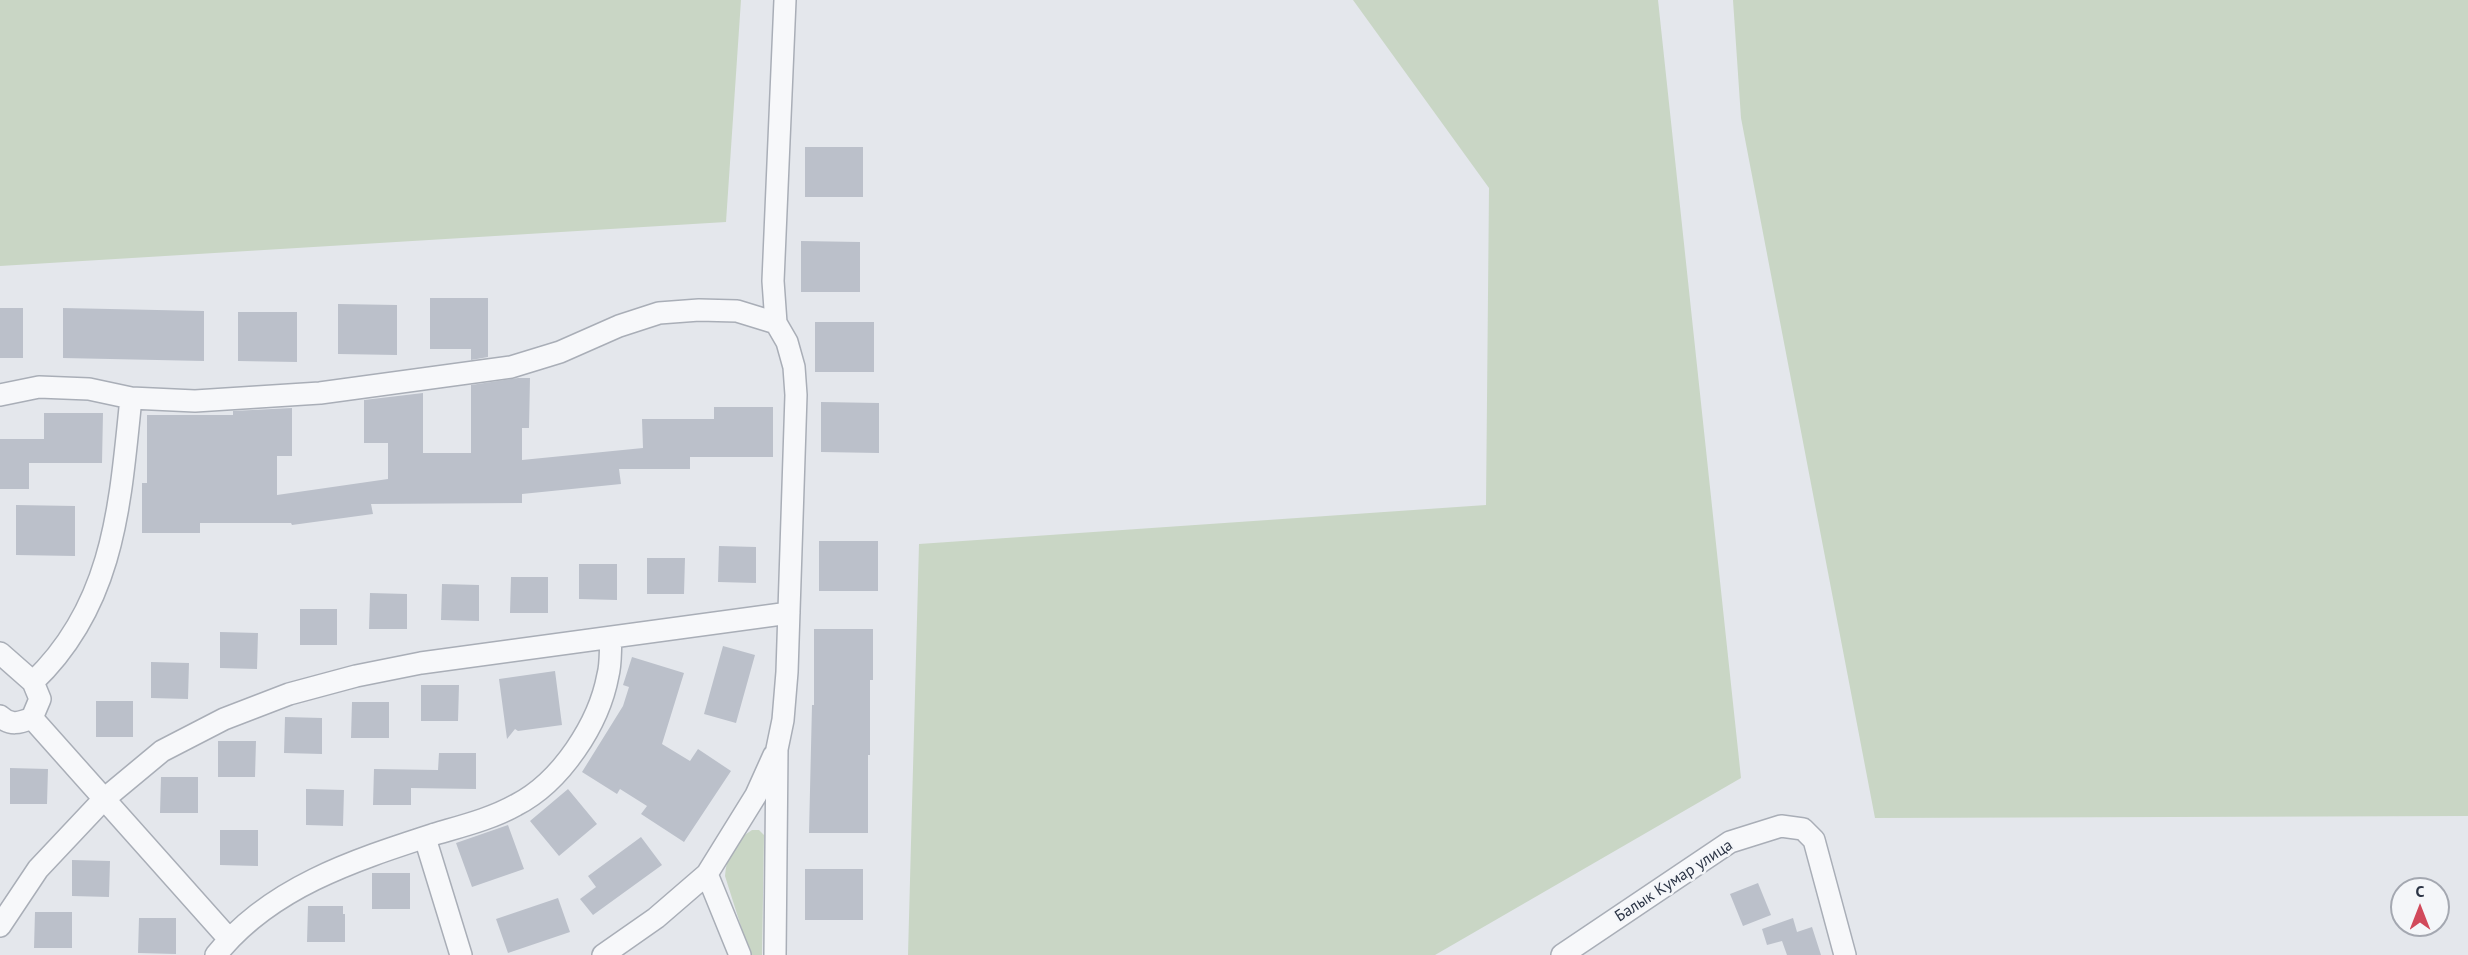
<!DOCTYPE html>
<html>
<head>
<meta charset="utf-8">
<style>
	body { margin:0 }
	#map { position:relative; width:2468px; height:955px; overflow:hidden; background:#e4e7ec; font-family:"PT Sans",sans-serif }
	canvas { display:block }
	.north { position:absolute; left:2390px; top:877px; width:60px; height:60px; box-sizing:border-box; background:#f4f6f9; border:2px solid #a4a8b1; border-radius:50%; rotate:0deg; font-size:16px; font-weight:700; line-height:24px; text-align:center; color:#2b3445 }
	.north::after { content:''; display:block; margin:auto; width:21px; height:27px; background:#d1495b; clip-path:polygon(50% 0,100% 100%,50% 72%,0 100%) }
</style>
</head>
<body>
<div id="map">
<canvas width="2468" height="955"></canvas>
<div class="north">С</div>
</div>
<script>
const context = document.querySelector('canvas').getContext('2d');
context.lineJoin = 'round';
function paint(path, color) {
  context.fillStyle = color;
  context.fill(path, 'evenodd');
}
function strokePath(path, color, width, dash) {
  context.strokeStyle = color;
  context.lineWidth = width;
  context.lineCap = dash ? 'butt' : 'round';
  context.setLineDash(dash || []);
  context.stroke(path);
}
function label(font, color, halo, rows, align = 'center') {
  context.font = font + ' "PT Sans",sans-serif';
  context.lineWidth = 5;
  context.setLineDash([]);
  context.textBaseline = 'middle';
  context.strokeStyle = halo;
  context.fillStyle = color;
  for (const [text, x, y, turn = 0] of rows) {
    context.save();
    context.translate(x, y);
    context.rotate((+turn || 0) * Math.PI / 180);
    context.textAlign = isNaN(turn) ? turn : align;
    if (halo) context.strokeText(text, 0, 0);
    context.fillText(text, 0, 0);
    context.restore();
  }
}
paint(new Path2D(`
	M 0,0 L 741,0 L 726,222 L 0,266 Z
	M 1353,0 L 1658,0 L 1741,778 L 1435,955 L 908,955 L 919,544 L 1486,505 L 1489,188 Z
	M 1733,0 L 2468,0 L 2468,816 L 1875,818 L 1741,118 Z
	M 752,830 L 759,830 L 764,835 L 762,955 L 750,955 L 725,876 C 726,857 735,840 752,830 Z`), '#c9d6c5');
paint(new Path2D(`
	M 805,147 L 863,147 L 863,197 L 805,197 Z
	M 801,241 L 860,242 L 860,292 L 801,292 Z
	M 430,298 L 488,298 L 488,357 L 471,360 L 471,349 L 430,349 Z
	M 338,304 L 397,305 L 397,355 L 338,354 Z
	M 0,308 L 23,308 L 23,358 L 0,358 Z
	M 63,308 L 204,311 L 204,361 L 63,358 Z
	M 238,312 L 297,312 L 297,362 L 238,361 Z
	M 815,322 L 874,322 L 874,372 L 815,372 Z
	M 518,378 L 530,378 L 529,428 L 522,428 L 522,460 L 643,448 L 642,419 L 714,419 L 714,407 L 773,407 L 773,457 L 690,457 L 690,469 L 619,469 L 621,484 L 522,494 L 522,503 L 371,504 L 373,514 L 292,525 L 291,523 L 200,523 L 200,533 L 142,533 L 142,483 L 147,483 L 147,415 L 233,415 L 233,411 L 292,408 L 292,456 L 277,456 L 277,495 L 388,479 L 388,443 L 364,443 L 364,400 L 423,393 L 423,453 L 471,453 L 471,385 Z
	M 821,402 L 879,403 L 879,453 L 821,452 Z
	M 44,413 L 103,413 L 102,463 L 29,463 L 29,489 L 0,489 L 0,439 L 44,439 Z
	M 16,505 L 75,506 L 75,556 L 16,555 Z
	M 819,541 L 878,541 L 878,591 L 819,591 Z
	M 719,546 L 756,547 L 756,583 L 718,582 Z
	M 647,558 L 685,558 L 684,594 L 647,594 Z
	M 579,564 L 617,564 L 617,600 L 579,599 Z
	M 511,577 L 548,577 L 548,613 L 510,613 Z
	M 442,584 L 479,585 L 479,621 L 441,620 Z
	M 370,593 L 407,594 L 407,629 L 369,629 Z
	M 300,609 L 337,609 L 337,645 L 300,645 Z
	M 814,629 L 873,629 L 873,680 L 870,680 L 870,755 L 868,755 L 868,833 L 809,833 L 812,705 L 814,705 Z
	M 220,632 L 258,633 L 257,669 L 220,668 Z
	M 723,646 L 755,655 L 736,723 L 704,714 Z
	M 632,657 L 684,673 L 662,744 L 690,761 L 698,749 L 731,771 L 684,842 L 641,814 L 647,806 L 620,789 L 617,794 L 582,772 L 623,706 L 629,687 L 623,685 Z
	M 151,662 L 189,663 L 188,699 L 151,698 Z
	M 555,671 L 562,725 L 518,731 L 515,729 L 507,739 L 499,679 Z
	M 421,685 L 459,685 L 458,721 L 421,721 Z
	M 96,701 L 133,701 L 133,737 L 96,737 Z
	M 352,702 L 389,702 L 389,738 L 351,738 Z
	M 285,717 L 322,718 L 322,754 L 284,753 Z
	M 218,741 L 256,741 L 255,777 L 218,777 Z
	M 439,753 L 476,753 L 476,789 L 411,788 L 411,805 L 373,805 L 374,769 L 438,770 Z
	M 10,768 L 48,769 L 47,804 L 10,804 Z
	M 161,777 L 198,777 L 198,813 L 160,813 Z
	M 306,789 L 344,790 L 343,826 L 306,825 Z
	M 568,789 L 597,824 L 559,856 L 530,821 Z
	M 508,825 L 524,869 L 472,887 L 456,843 Z
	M 220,830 L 258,830 L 258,866 L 220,865 Z
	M 641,837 L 662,865 L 593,915 L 580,899 L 596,887 L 588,876 Z
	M 72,860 L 110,861 L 109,897 L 72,896 Z
	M 805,869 L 863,869 L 863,920 L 805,920 Z
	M 372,873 L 410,873 L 410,909 L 372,909 Z
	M 1758,883 L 1771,915 L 1743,926 L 1730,894 Z
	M 558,898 L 570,932 L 508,953 L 496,919 Z
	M 308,906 L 343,906 L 343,914 L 345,914 L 345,942 L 307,942 Z
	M 35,912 L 72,912 L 72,948 L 34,948 Z
	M 139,918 L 176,918 L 176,954 L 138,953 Z
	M 1793,918 L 1797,932 L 1812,927 L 1821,955 L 1787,955 L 1782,941 L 1767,945 L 1762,929 Z`), '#bbc0ca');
const minor = new Path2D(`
	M 0,395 L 39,387 L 89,389 L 131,398 L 195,401 L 320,393 L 511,367 L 560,352 L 619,326 L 659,313 L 699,310 L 737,311 L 776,323
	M 0,653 L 33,682 L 40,699 L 32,718 C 20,723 10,726 0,716
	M 33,682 C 115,604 120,503 131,398
	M 32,718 L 229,939
	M 425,838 L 461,955
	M 707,874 L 740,955
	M 0,926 L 38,869 L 103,800 L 162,751 L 224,719 L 289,694 L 356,676 L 421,663 L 789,613
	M 216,955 C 270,887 355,860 435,834 C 462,826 491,819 516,805 C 561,782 599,724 608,675 C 611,664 610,651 611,639
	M 603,955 L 656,918 L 707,874 L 756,795 L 774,755
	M 775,955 L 777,749 L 783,720 L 787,672 L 796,395 L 794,367 L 787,342 L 776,323 L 773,281 L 785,0
	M 1562,955 L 1730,842 L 1781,826 L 1803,829 L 1814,840 L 1845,955`);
strokePath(minor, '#a9aeb7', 24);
strokePath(minor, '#f7f8fa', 21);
label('16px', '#2b3445', '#f4f6f9', [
	["Балык Кумар улица",1674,881,-33]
]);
</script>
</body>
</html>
